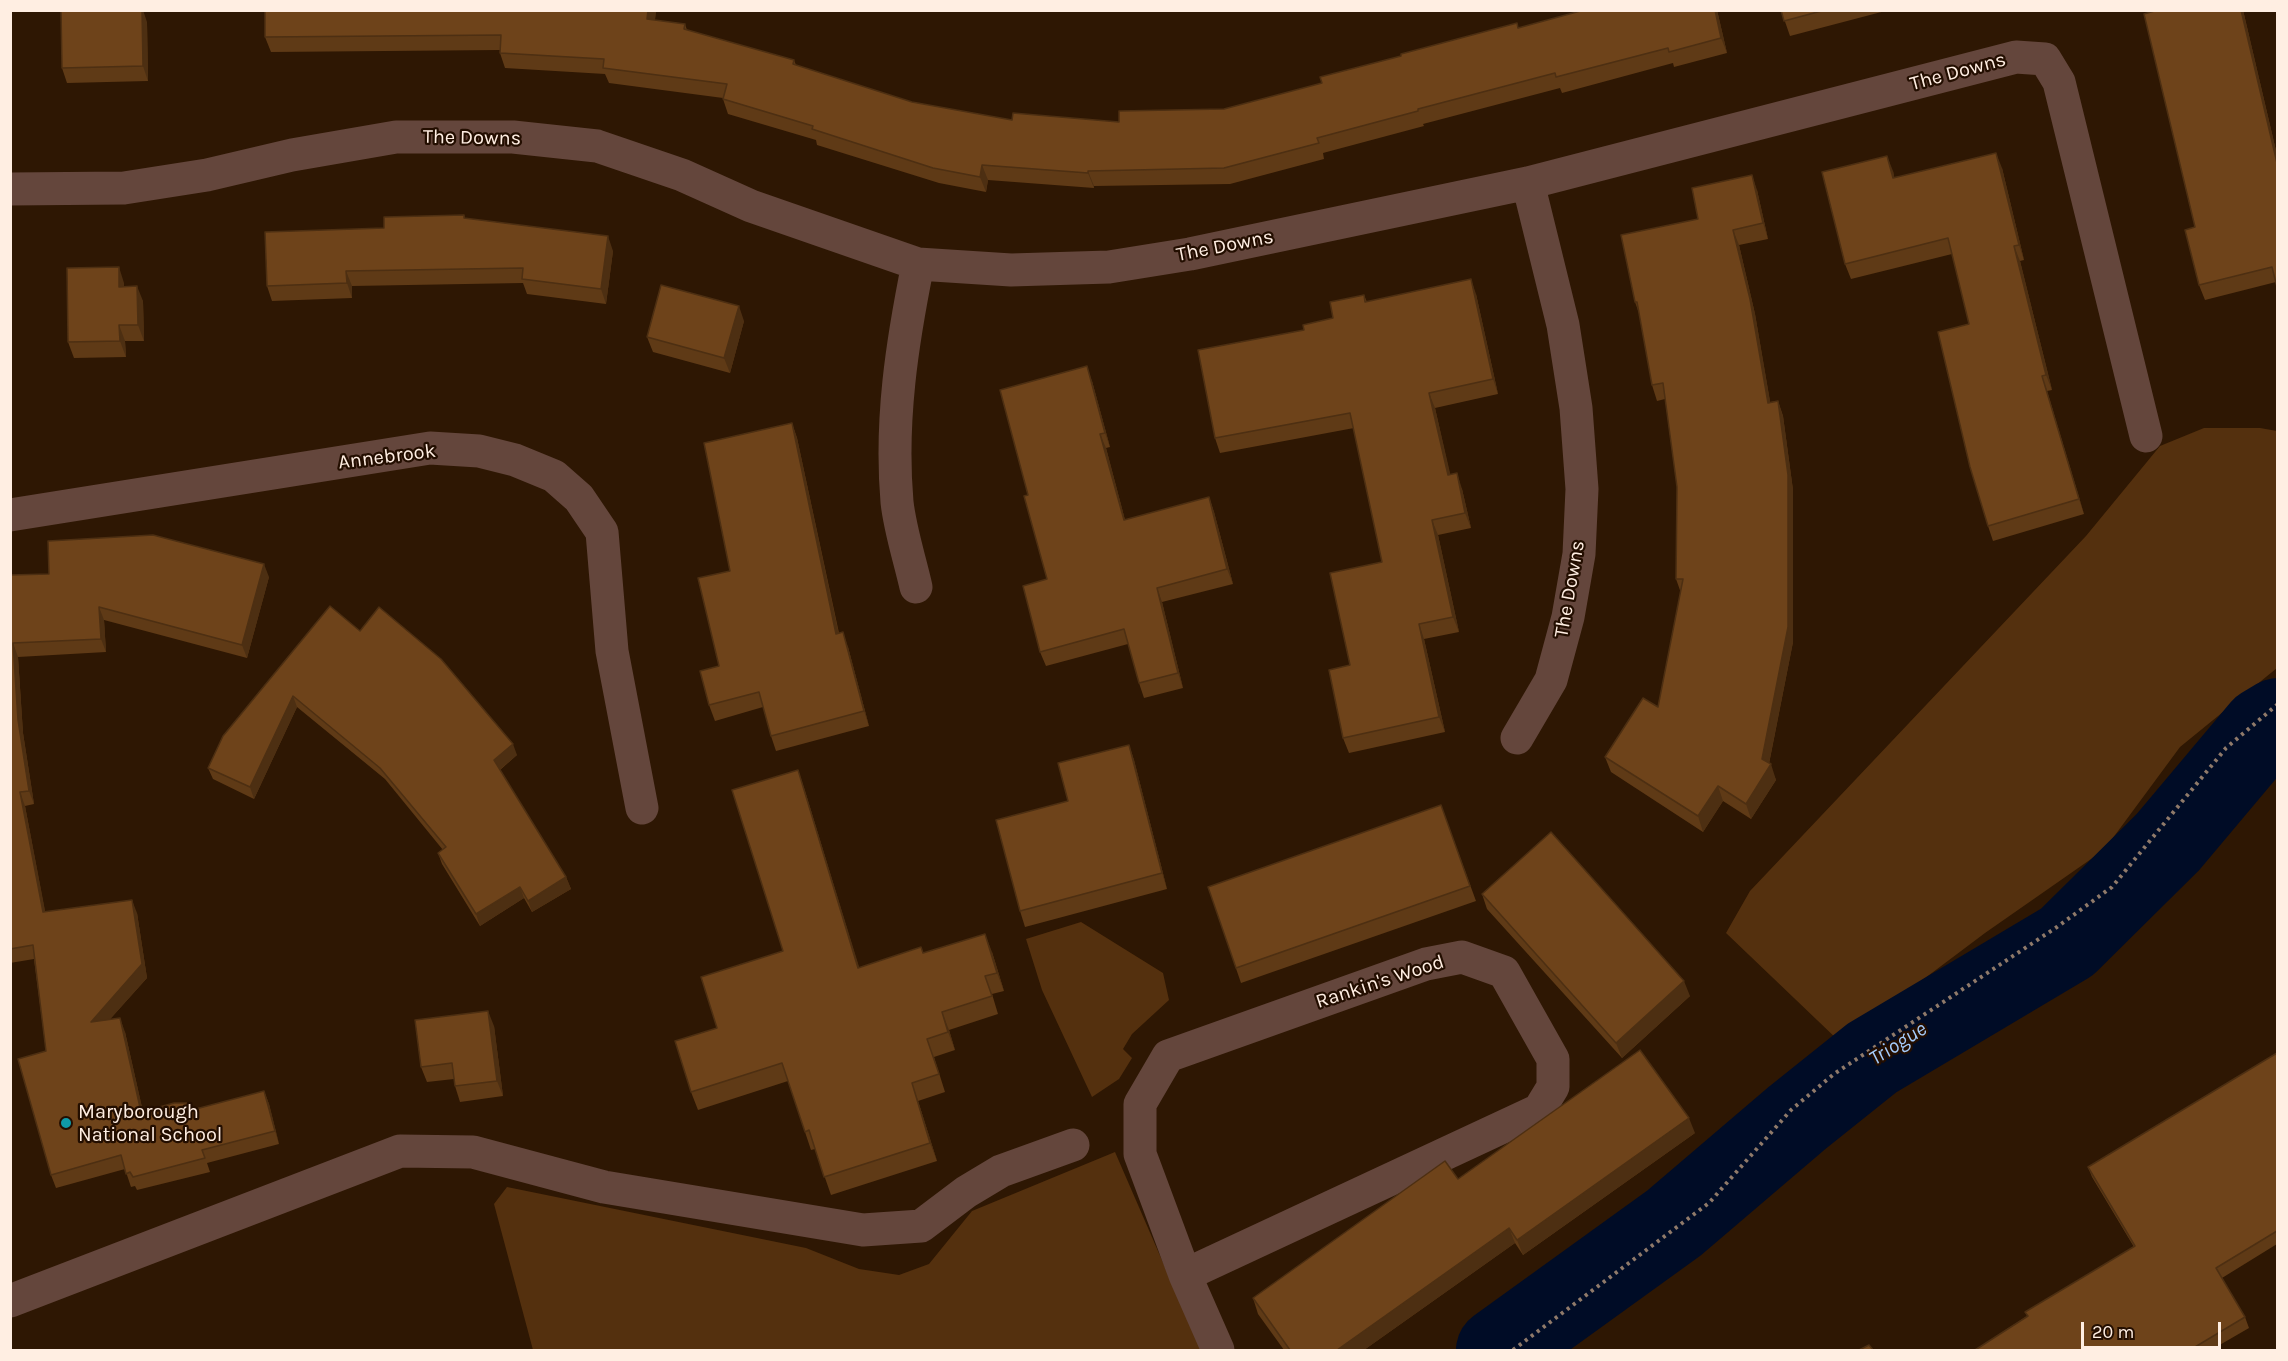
<!DOCTYPE html>
<html>
<head>
<meta charset="utf-8">
<style>
	body { margin:0 }
	#map { position:relative; width:2288px; height:1361px; overflow:hidden; background:#2e1703; font-family:Karla,sans-serif }
	canvas { display:block }
	.frame { position:absolute; inset:0; border:12px solid #ffeee2; pointer-events:none }
	.scale { position:absolute; left:2081px; top:1322px; width:140px; height:27px; box-sizing:border-box; border:3px solid #ffeee2; border-top:0; padding-left:8px; font-size:18px; line-height:21px; white-space:nowrap; color:#ffeee2; -webkit-text-stroke:4px #230e00; paint-order:stroke }
</style>
</head>
<body>
<div id="map">
<canvas width="2288" height="1361"></canvas>
<div class="frame"></div>
<div class="scale">20 m</div>
</div>
<script>
const context = document.querySelector('canvas').getContext('2d');
context.lineJoin = 'round';
function paint(path, color) {
  context.fillStyle = color;
  context.fill(path, 'evenodd');
}
function strokePath(path, color, width, dash) {
  context.strokeStyle = color;
  context.lineWidth = width;
  context.lineCap = dash ? 'butt' : 'round';
  context.setLineDash(dash || []);
  context.stroke(path);
}
function label(font, color, halo, rows, align = 'center') {
  context.font = font + ' Karla,sans-serif';
  context.lineWidth = 4.5;
  context.setLineDash([]);
  context.textBaseline = 'middle';
  context.strokeStyle = halo;
  context.fillStyle = color;
  for (const [text, x, y, turn = 0] of rows) {
    context.save();
    context.translate(x, y);
    context.rotate((+turn || 0) * Math.PI / 180);
    context.textAlign = isNaN(turn) ? turn : align;
    if (halo) context.strokeText(text, 0, 0);
    context.fillText(text, 0, 0);
    context.restore();
  }
}
paint(new Path2D(`
	M 2204,428 L 2260,428 L 2277,431 L 2277,668 L 2180,747 L 2104,850 L 1985,933 L 1840,1042 L 1726,933 L 1750,891 L 2086,536 L 2160,446 Z
	M 1081,922 L 1163,973 L 1169,1000 L 1132,1034 L 1123,1049 L 1132,1058 L 1119,1079 L 1092,1097 L 1042,990 L 1026,939 Z
	M 1115,1152 L 1201,1350 L 533,1350 L 494,1204 L 507,1187 L 806,1248 L 859,1269 L 899,1275 L 929,1264 L 972,1211 Z`), '#54300e');
strokePath(new Path2D(`
	M 1498,1350 L 1674,1223 L 1797,1118 L 1872,1058 L 2067,942 L 2168,842 L 2263,729 L 2278,720`), '#000c26', 84);
strokePath(new Path2D(`
	M 1513,1350 L 1709,1203 L 1791,1110 L 1834,1074 L 2057,927 L 2112,887 L 2226,748 L 2278,704`), '#8f7a6a', 4, [3, 4.5]);
strokePath(new Path2D(`
	M 10,189 L 124,188 L 207,175 L 292,155 L 396,137 L 513,137 L 597,146 L 682,175 L 751,206 L 918,264 L 1011,270 L 1109,267 L 1190,254 L 1528,183 L 2016,57 L 2045,59 L 2059,82 L 2146,436
	M 10,515 L 430,448 L 479,451 L 515,460 L 554,476 L 579,498 L 602,532 L 612,651 L 642,808
	M 916,587 C 910,560 900,530 897,502 C 890,421 902,343 918,264
	M 1517,738 L 1551,680 L 1568,617 L 1579,554 L 1582,489 L 1576,408 L 1563,325 L 1528,183
	M 1185,1275 L 1539,1110 L 1553,1087 L 1553,1059 L 1504,972 L 1462,957 L 1426,964 L 1168,1056 L 1140,1104 L 1140,1154 L 1185,1275 L 1218,1350
	M 10,1301 L 400,1151 L 473,1152 L 604,1187 L 863,1230 L 921,1226 L 966,1192 L 1001,1171 L 1073,1145`), '#64463c', 33);
paint(new Path2D(`
	M 265,10 L 656,10 L 655,20 L 685,24 L 687,30 L 794,60 L 796,65 L 912,102 L 1012,120 L 1119,122 L 1224,109 L 1322,83 L 1518,28 L 1717,10 L 1727,53 L 1674,67 L 1673,63 L 1562,93 L 1560,88 L 1423,124 L 1424,126 L 1323,153 L 1324,159 L 1230,184 L 1094,186 L 1094,188 L 988,180 L 986,192 L 939,183 L 817,145 L 816,140 L 728,114 L 723,99 L 723,98 L 609,83 L 605,74 L 505,68 L 500,53 L 500,50 L 271,52 L 265,37 Z
	M 1781,10 L 1889,10 L 1790,36 Z
	M 2158,10 L 2243,10 L 2277,155 L 2276,282 L 2205,300 L 2199,285 L 2195,227 Z
	M 147,22 L 148,81 L 67,83 L 62,68 Z
	M 2002,168 L 2024,260 L 2020,261 L 2052,390 L 2047,391 L 2084,514 L 1993,541 L 1988,526 L 1969,324 L 1952,254 L 1851,279 L 1845,264 L 1893,171 L 1894,177 Z
	M 1757,190 L 1768,239 L 1739,245 L 1755,314 L 1770,402 L 1778,401 L 1783,416 L 1793,490 L 1793,642 L 1769,764 L 1776,780 L 1751,819 L 1723,801 L 1703,832 L 1611,772 L 1605,757 L 1658,707 L 1681,593 L 1676,579 L 1677,487 L 1665,399 L 1657,401 L 1652,385 L 1640,316 L 1635,302 L 1698,219 Z
	M 464,215 L 465,218 L 613,251 L 606,304 L 527,294 L 523,283 L 352,286 L 352,298 L 272,301 L 267,286 L 384,228 Z
	M 124,283 L 124,286 L 143,301 L 144,341 L 125,341 L 126,357 L 74,358 L 68,342 Z
	M 1476,294 L 1498,394 L 1435,408 L 1450,475 L 1462,489 L 1471,528 L 1438,535 L 1459,632 L 1424,639 L 1445,732 L 1349,753 L 1343,738 L 1350,665 L 1382,562 L 1354,428 L 1220,453 L 1215,438 L 1304,330 L 1333,318 L 1364,295 L 1367,302 Z
	M 744,321 L 730,373 L 653,352 L 647,337 Z
	M 1092,381 L 1110,447 L 1106,448 L 1125,520 L 1209,497 L 1214,512 L 1233,584 L 1162,602 L 1183,688 L 1144,698 L 1139,683 L 1128,644 L 1046,666 L 1040,652 L 1047,579 L 1028,495 Z
	M 792,423 L 797,438 L 839,633 L 848,647 L 869,726 L 776,751 L 771,736 L 763,707 L 715,721 L 709,705 L 719,666 L 730,571 Z
	M 10,575 L 269,577 L 247,658 L 104,620 L 106,652 L 18,657 L 23,733 L 34,804 L 25,806 L 45,912 L 137,913 L 147,978 L 110,1019 L 125,1032 L 143,1112 L 190,1103 L 192,1110 L 264,1091 L 269,1104 L 279,1144 L 207,1163 L 210,1172 L 137,1190 L 135,1186 L 131,1187 L 125,1169 L 56,1188 L 51,1175 L 46,1051 L 34,959 L 10,963 Z
	M 360,631 L 517,755 L 500,770 L 566,877 L 571,889 L 532,912 L 524,898 L 480,926 L 442,864 L 438,853 L 443,850 L 385,779 L 297,707 L 254,799 L 213,779 L 208,768 Z
	M 1129,745 L 1134,760 L 1167,889 L 1025,927 L 1020,911 L 1068,801 Z
	M 798,770 L 804,788 L 859,968 L 923,953 L 992,952 L 1004,991 L 992,994 L 998,1014 L 949,1030 L 955,1050 L 934,1057 L 945,1092 L 918,1101 L 937,1161 L 831,1195 L 815,1149 L 811,1150 L 788,1081 L 698,1110 L 691,1092 L 717,1028 L 783,951 Z
	M 1441,805 L 1476,901 L 1241,983 L 1208,887 Z
	M 1482,894 L 1690,996 L 1622,1058 L 1487,909 Z
	M 494,1026 L 503,1096 L 460,1102 L 455,1086 L 454,1079 L 427,1082 L 421,1067 Z
	M 2277,1053 L 2277,1244 L 2222,1278 L 2245,1317 L 2249,1328 L 2211,1350 L 1975,1350 L 2027,1316 L 2025,1312 L 2134,1247 L 2092,1177 L 2088,1167 Z
	M 1695,1133 L 1523,1255 L 1515,1243 L 1364,1350 L 1284,1350 L 1258,1314 L 1253,1298 L 1458,1179 Z`), '#5f3a16');
paint(new Path2D(`
	M 138,10 L 143,10 L 147,22 L 148,81 L 143,66 Z
	M 648,10 L 656,10 L 653,34 L 647,19 Z
	M 1715,10 L 1717,10 L 1727,53 L 1721,38 Z
	M 2241,10 L 2243,10 L 2277,155 L 2277,163 Z
	M 1996,153 L 2002,168 L 2024,260 L 2019,245 Z
	M 1887,156 L 1893,171 L 1898,193 L 1893,178 Z
	M 982,165 L 988,180 L 986,192 L 980,177 Z
	M 1088,171 L 1094,186 L 1094,188 L 1088,173 Z
	M 1752,175 L 1757,190 L 1768,239 L 1763,223 Z
	M 1733,230 L 1739,245 L 1755,314 L 1773,418 L 1768,403 Z
	M 608,236 L 613,251 L 606,304 L 601,289 Z
	M 2014,246 L 2020,261 L 2052,390 L 2046,375 Z
	M 119,267 L 124,283 L 124,302 L 119,287 Z
	M 346,271 L 352,286 L 352,298 L 347,283 Z
	M 1471,279 L 1476,294 L 1498,394 L 1493,379 Z
	M 137,286 L 143,301 L 144,341 L 138,325 Z
	M 739,306 L 744,321 L 730,373 L 724,358 Z
	M 119,325 L 125,341 L 126,357 L 120,341 Z
	M 1087,366 L 1092,381 L 1110,447 L 1105,433 Z
	M 2042,376 L 2047,391 L 2084,514 L 2079,499 Z
	M 1429,393 L 1435,408 L 1454,490 L 1448,475 Z
	M 1778,401 L 1783,416 L 1793,490 L 1793,642 L 1768,768 L 1771,764 L 1776,780 L 1751,819 L 1746,804 Z
	M 792,423 L 797,438 L 842,649 L 836,634 Z
	M 1100,434 L 1106,448 L 1129,535 L 1124,520 Z
	M 1457,473 L 1462,489 L 1471,528 L 1465,513 Z
	M 1209,497 L 1214,512 L 1233,584 L 1227,569 Z
	M 1432,520 L 1438,535 L 1459,632 L 1453,617 Z
	M 264,564 L 269,577 L 247,658 L 242,645 Z
	M 1157,588 L 1162,602 L 1183,688 L 1178,673 Z
	M 99,607 L 104,620 L 106,652 L 101,639 Z
	M 1419,624 L 1424,639 L 1445,732 L 1439,717 Z
	M 843,632 L 848,647 L 869,726 L 864,711 Z
	M 13,643 L 18,657 L 23,733 L 34,804 L 29,791 L 18,720 Z
	M 293,696 L 297,707 L 254,799 L 250,787 Z
	M 513,744 L 517,755 L 498,771 L 494,760 Z
	M 1129,745 L 1134,760 L 1167,889 L 1162,873 Z
	M 798,770 L 804,788 L 865,986 L 858,968 Z
	M 1718,786 L 1723,801 L 1703,832 L 1698,816 Z
	M 20,792 L 25,806 L 48,926 L 43,912 Z
	M 566,877 L 571,889 L 532,912 L 528,901 Z
	M 520,887 L 524,898 L 480,926 L 476,914 Z
	M 132,900 L 137,913 L 147,978 L 96,1035 L 91,1022 Z
	M 985,934 L 992,952 L 1004,991 L 997,973 Z
	M 1684,981 L 1690,996 L 1622,1058 L 1616,1043 Z
	M 488,1011 L 494,1026 L 503,1096 L 497,1081 Z
	M 942,1012 L 949,1030 L 955,1050 L 948,1032 Z
	M 120,1018 L 125,1032 L 146,1125 L 141,1112 Z
	M 912,1083 L 918,1101 L 937,1161 L 930,1143 Z
	M 264,1091 L 269,1104 L 279,1144 L 275,1131 Z
	M 1689,1118 L 1695,1133 L 1523,1255 L 1517,1240 Z
	M 1509,1228 L 1515,1243 L 1364,1350 L 1337,1350 Z`), '#4d2f12');
const building = new Path2D(`
	M 61,10 L 142,10 L 143,66 L 62,68 Z
	M 265,10 L 648,10 L 647,19 L 685,24 L 684,29 L 794,60 L 793,64 L 912,102 L 1012,120 L 1013,113 L 1119,122 L 1119,111 L 1224,109 L 1322,83 L 1320,77 L 1401,56 L 1401,54 L 1517,23 L 1518,28 L 1584,10 L 1715,10 L 1721,38 L 1669,52 L 1668,48 L 1556,77 L 1555,73 L 1418,109 L 1418,111 L 1317,138 L 1319,143 L 1224,168 L 1088,171 L 1088,173 L 982,165 L 980,177 L 933,168 L 812,129 L 813,126 L 723,99 L 727,84 L 603,68 L 604,59 L 500,53 L 501,35 L 265,37 Z
	M 1781,10 L 1825,10 L 1784,21 Z
	M 2158,10 L 2241,10 L 2277,163 L 2277,287 L 2272,267 L 2199,285 L 2185,230 L 2195,227 L 2144,14 Z
	M 1996,153 L 2019,245 L 2014,246 L 2046,375 L 2042,376 L 2079,499 L 1988,526 L 1970,467 L 1938,332 L 1969,324 L 1948,238 L 1845,264 L 1822,172 L 1887,156 L 1893,178 Z
	M 1752,175 L 1763,223 L 1733,230 L 1750,299 L 1768,403 L 1778,401 L 1788,475 L 1788,627 L 1762,759 L 1771,764 L 1746,804 L 1718,786 L 1698,816 L 1605,757 L 1643,698 L 1658,707 L 1683,579 L 1676,579 L 1677,487 L 1663,383 L 1652,385 L 1637,302 L 1635,302 L 1621,235 L 1698,219 L 1692,188 Z
	M 464,215 L 464,218 L 608,236 L 601,289 L 522,279 L 523,268 L 346,271 L 347,283 L 267,286 L 265,232 L 384,228 L 384,217 Z
	M 119,267 L 119,287 L 137,286 L 138,325 L 119,325 L 120,341 L 68,342 L 67,268 Z
	M 1471,279 L 1493,379 L 1429,393 L 1448,475 L 1457,473 L 1465,513 L 1432,520 L 1453,617 L 1419,624 L 1439,717 L 1343,738 L 1329,670 L 1350,665 L 1330,573 L 1382,562 L 1350,413 L 1215,438 L 1198,350 L 1304,330 L 1303,325 L 1333,318 L 1330,302 L 1364,295 L 1365,302 Z
	M 661,285 L 739,306 L 724,358 L 647,337 Z
	M 1087,366 L 1105,433 L 1100,434 L 1124,520 L 1209,497 L 1227,569 L 1157,588 L 1178,673 L 1139,683 L 1124,629 L 1040,652 L 1023,586 L 1047,579 L 1024,496 L 1028,495 L 1000,390 Z
	M 792,423 L 836,634 L 843,632 L 864,711 L 771,736 L 759,692 L 709,705 L 700,671 L 719,666 L 698,578 L 730,571 L 704,443 Z
	M 153,535 L 264,564 L 242,645 L 99,607 L 101,639 L 13,643 L 18,720 L 29,791 L 20,792 L 43,912 L 132,900 L 142,964 L 91,1022 L 120,1018 L 141,1112 L 174,1103 L 190,1103 L 192,1110 L 264,1091 L 275,1131 L 202,1150 L 205,1158 L 133,1177 L 130,1172 L 126,1174 L 121,1155 L 51,1175 L 18,1059 L 46,1051 L 33,945 L 10,949 L 10,575 L 49,574 L 48,541 Z
	M 330,606 L 360,631 L 379,607 L 441,659 L 513,744 L 494,760 L 566,877 L 528,901 L 520,887 L 476,914 L 438,853 L 446,847 L 380,768 L 293,696 L 250,787 L 208,768 L 223,736 Z
	M 1129,745 L 1162,873 L 1020,911 L 996,820 L 1068,801 L 1058,763 Z
	M 798,770 L 858,968 L 921,947 L 923,953 L 985,934 L 997,973 L 985,976 L 992,996 L 942,1012 L 948,1032 L 927,1039 L 939,1074 L 912,1083 L 930,1143 L 824,1177 L 809,1130 L 805,1132 L 782,1063 L 691,1092 L 675,1041 L 717,1028 L 701,977 L 783,951 L 732,790 Z
	M 1441,805 L 1470,886 L 1236,968 L 1208,887 Z
	M 1551,832 L 1684,981 L 1616,1043 L 1482,894 Z
	M 488,1011 L 497,1081 L 455,1086 L 452,1063 L 421,1067 L 415,1020 Z
	M 1640,1050 L 1689,1118 L 1517,1240 L 1509,1228 L 1337,1350 L 1290,1350 L 1253,1298 L 1445,1161 L 1458,1179 Z
	M 2277,1053 L 2277,1231 L 2216,1268 L 2245,1317 L 2190,1350 L 1975,1350 L 2028,1316 L 2025,1312 L 2135,1246 L 2088,1167 Z
	M 1869,1345 L 1873,1350 L 1859,1350 Z`);
paint(building, '#6e431a');
strokePath(building, '#4d2f12', 1.5);
for (const [x, y, r, color] of [
	[66,1123,6,"#0f9aa8"]
]) {
  const dot = new Path2D();
  dot.arc(x, y, r, 0, 2 * Math.PI);
  context.fillStyle = color;
  context.fill(dot);
  strokePath(dot, '#230e00', 2);
}
label('20px', '#ffeee2', '#230e00', [
	["The Downs",1958,72,-15],
	["The Downs",472,138,1],
	["The Downs",1225,246,-11],
	["Annebrook",387,457,-7],
	["The Downs",1570,589,-80],
	["Rankin's Wood",1380,982,-18]
]);
label('20px', '#ffeee2', '#230e00', [
	["Maryborough",78,1112],
	["National School",78,1135]
], 'left');
label('italic 21px', '#a5ccfb', '#230e00', [
	["Triogue",1898,1044,-32]
]);
</script>
</body>
</html>
